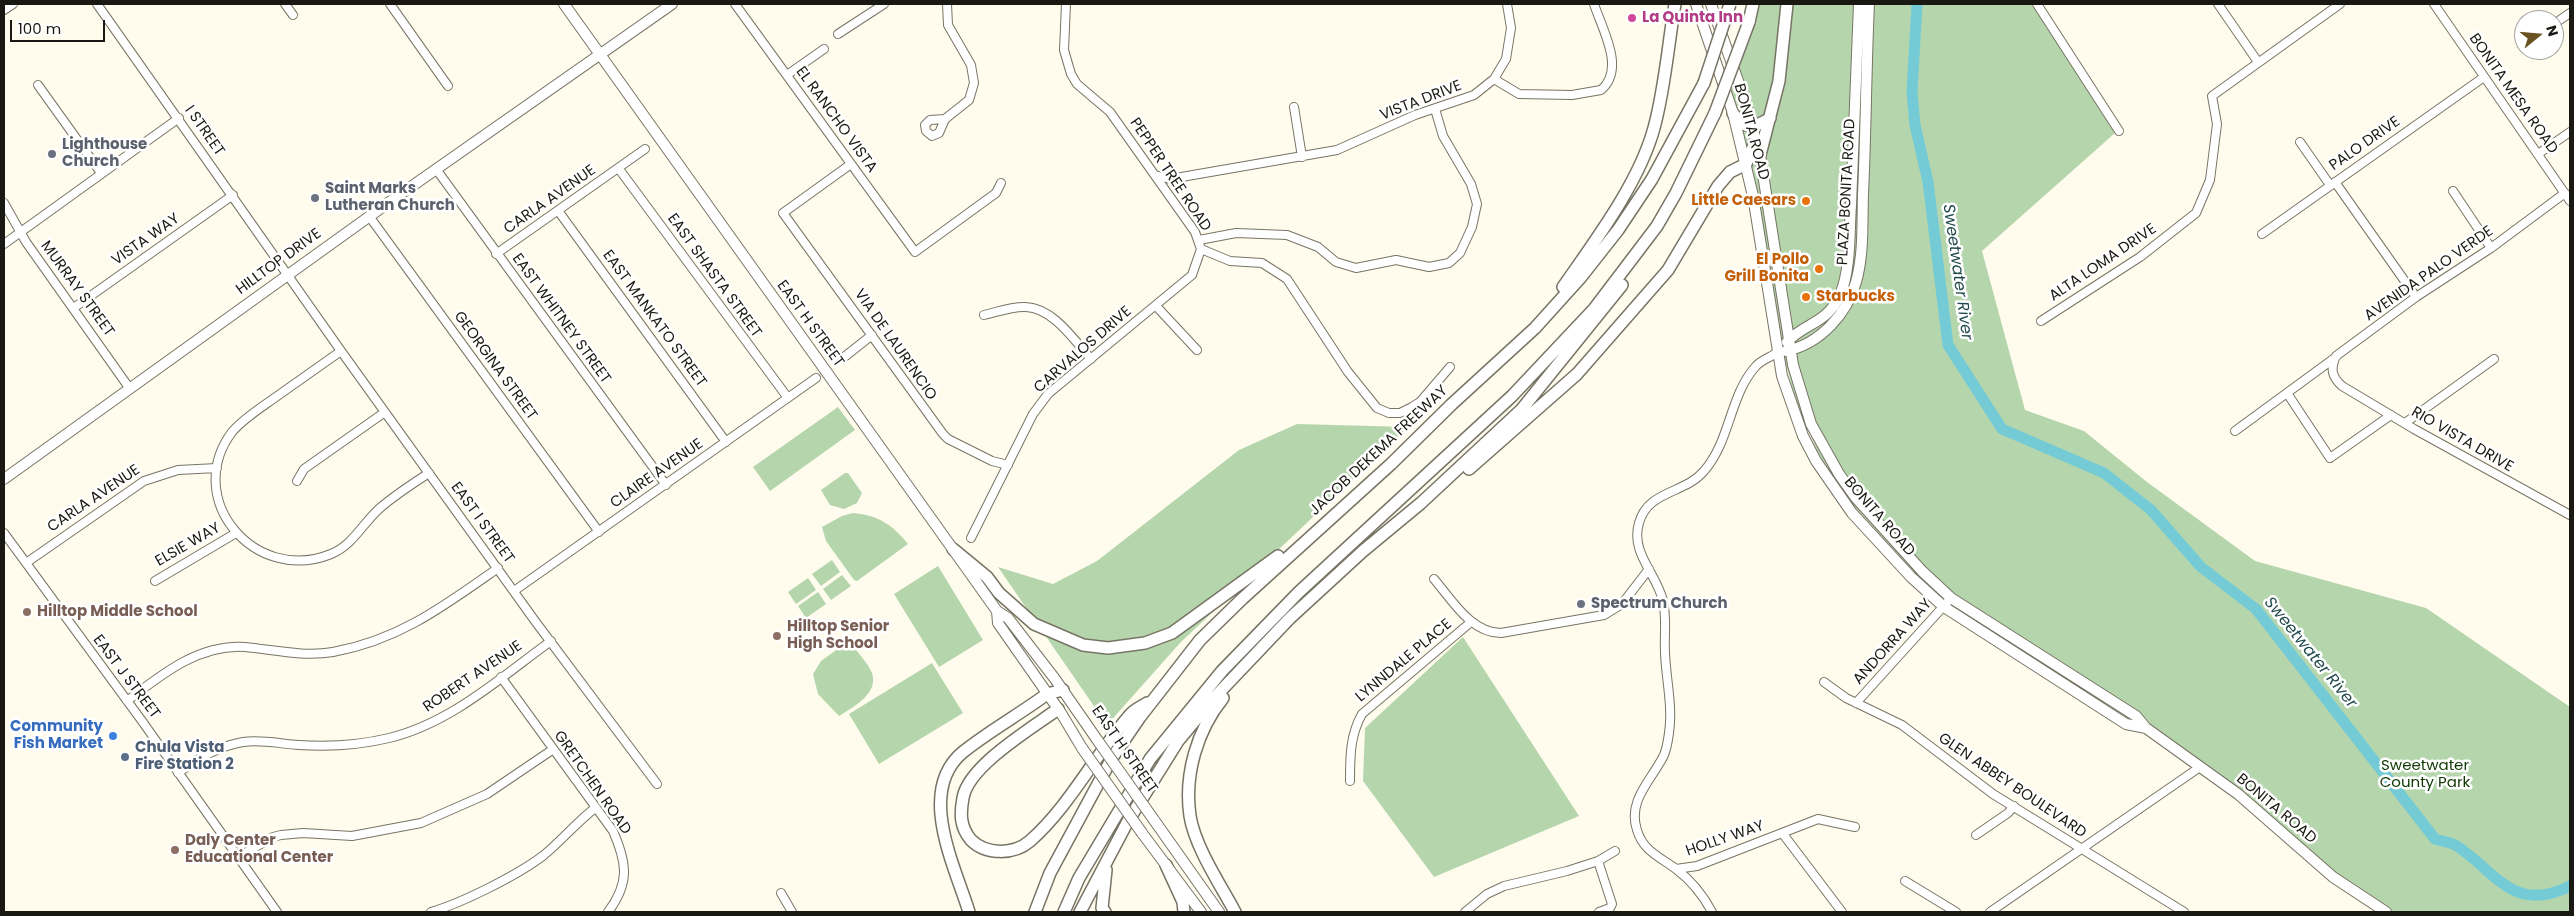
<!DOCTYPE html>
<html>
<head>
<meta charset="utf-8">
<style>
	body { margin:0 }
	#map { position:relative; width:2574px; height:916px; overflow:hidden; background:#fffbed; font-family:Poppins,sans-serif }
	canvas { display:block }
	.frame { position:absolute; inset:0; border:5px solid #1a1812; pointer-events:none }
	.north { position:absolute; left:2514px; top:10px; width:50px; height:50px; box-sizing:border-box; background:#fff; border:1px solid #a3a3a0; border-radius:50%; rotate:73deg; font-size:14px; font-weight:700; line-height:20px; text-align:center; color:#1a1812 }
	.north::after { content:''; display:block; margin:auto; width:18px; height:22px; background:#6a5122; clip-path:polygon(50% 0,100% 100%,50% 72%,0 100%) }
	.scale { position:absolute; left:10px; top:20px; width:95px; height:22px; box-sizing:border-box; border:2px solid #1a1812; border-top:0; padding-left:6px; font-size:15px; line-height:18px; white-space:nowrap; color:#1a1812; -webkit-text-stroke:4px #fff; paint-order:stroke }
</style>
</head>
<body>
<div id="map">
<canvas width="2574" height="916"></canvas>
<div class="frame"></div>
<div class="north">N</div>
<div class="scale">100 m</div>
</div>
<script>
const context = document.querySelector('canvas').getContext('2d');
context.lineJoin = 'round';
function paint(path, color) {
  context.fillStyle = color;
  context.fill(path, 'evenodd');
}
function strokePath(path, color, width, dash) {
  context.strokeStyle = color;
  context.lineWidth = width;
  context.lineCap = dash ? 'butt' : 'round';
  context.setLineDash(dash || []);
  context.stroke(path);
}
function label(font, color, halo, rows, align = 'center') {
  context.font = font + ' Poppins,sans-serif';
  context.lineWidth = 5;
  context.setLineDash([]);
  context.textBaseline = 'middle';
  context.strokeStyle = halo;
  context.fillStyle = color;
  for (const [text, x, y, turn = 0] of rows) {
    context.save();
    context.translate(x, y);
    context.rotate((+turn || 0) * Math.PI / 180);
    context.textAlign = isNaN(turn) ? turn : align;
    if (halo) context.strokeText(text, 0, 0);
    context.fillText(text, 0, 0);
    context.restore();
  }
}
paint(new Path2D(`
	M 1759,4 L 2035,4 L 2115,133 L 1982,251 L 2025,410 L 2084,431 L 2147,482 L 2255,561 L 2426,608 L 2570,707 L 2570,912 L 2386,912 L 2200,766 L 1965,617 L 1915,574 L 1850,502 L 1818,453 L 1794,395 L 1783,352 L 1755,184 L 1731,91 L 1740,66 L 1749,22 Z
	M 838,407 L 855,430 L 770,491 L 753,467 Z
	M 1297,424 L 1408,427 L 1180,643 L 1107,725 L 998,567 L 1053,584 L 1097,561 L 1239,450 Z
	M 845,473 L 848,473 L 862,493 L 857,503 L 844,509 L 830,505 L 821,490 Z
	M 853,513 C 878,515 893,525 908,544 L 857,581 L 854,580 L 826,541 L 822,527 L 842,516 Z
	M 832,560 L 840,572 L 821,586 L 812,574 Z
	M 938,566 L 983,640 L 939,667 L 894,594 Z
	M 842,575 L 851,586 L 831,600 L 823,589 Z
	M 808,578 L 816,590 L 796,604 L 788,592 Z
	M 818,592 L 826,604 L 806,618 L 798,606 Z
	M 1463,637 L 1579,816 L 1434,877 L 1363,781 L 1365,728 Z
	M 850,640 C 855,651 868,662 872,673 C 879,694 853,707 839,716 L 818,694 L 813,674 L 821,661 Z
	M 932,663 L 963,713 L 879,764 L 849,714 Z`), '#b5d6ac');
strokePath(new Path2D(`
	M 1917,4 L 1912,92 L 1915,125 L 1928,182 L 1948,345 L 2002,429 L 2104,473 L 2151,510 L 2201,567 L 2256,609 L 2435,839 C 2442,841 2451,842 2457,846 C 2497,873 2514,914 2570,886`), '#75cbd5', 11);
const minor = new Path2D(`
	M 97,4 L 341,351 L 535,621 L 657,784
	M 285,4 L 293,15
	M 390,4 L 448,86
	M 735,4 L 915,252 L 996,193 L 1001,183
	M 2037,4 L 2119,131
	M 2218,4 L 2258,62
	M 2434,4 L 2570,201
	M 4,10 L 13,4
	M 2554,24 L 2570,13
	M 838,34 L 884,4
	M 787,75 L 824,49
	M 1494,79 L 1519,94 L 1572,95 L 1601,90 C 1626,69 1602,29 1594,4
	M 38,85 L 101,173
	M 1294,107 L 1302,157
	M 945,119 L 930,120 L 925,125 L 926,131 L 932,136 L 939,133 L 945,119 L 969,100 L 974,83 L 971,65 L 948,25 L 947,4
	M 2300,142 L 2330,185
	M 2538,154 L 2570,132
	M 851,164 L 783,213 L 943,434 L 948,439 L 992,461 L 1008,465
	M 436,169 L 666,485
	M 619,169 L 788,398
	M 1155,175 L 1170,179 L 1337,150 L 1415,115 L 1474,95 L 1494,79 L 1506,59 L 1511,28 L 1507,4
	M 2335,182 L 2416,297
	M 2453,191 L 2491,248
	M 2565,193 L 2491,248 L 2416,297 L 2336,356 C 2330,369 2332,377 2342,386 L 2414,429 L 2570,515
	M 4,203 L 26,242 L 130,389
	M 559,212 L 726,442
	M 369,216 L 599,532
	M 2262,234 L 2484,77
	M 1199,240 L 1236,233 L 1287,235 L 1318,247 L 1336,262 L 1356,268 L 1396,260 L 1429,267 L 1449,263 L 1460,253 L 1472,227 L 1477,204 L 1471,184 L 1443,136 L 1435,109
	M 4,244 L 179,118
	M 1201,249 L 1230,261 L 1262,263 L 1287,279 L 1348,372 L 1377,408 L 1389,413 L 1400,413 L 1412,407 L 1420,402 L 1450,367
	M 496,254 L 645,149
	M 1156,306 L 1197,350
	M 75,307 L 233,195
	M 984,315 C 997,312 1013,306 1026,307 C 1053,308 1074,340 1091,359
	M 2041,321 L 2140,257 L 2196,213 L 2210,180 L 2217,124 L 2212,96 L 2340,4
	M 341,351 C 318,367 296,383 273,399 C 259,409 243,419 232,432 C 182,499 255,585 331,554 C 353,545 362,524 380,508 C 395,495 412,484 429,473
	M 843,358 L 872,335
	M 2287,393 L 2330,458 L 2391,415
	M 2405,423 L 2494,359
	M 2235,431 L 2336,357
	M 297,481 L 304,469 L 385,412
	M 4,533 L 142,721 L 277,912
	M 971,538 L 1033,414 L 1048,394 L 1192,275 L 1201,249 L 1195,232 L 1110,112 L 1077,84 L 1071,74 L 1064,50 L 1066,4
	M 26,563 L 144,481 L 178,470 L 217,468
	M 1434,579 C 1452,600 1471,633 1501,633 L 1604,615 L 1622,604 L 1649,569
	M 155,581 L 236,533
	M 514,591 L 816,378
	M 501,677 L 613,831 C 627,863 630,883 608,912
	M 1824,682 L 1846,698 L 1902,725 L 1993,794 L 2184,912
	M 127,701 C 162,674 199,644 245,647 C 275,650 304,657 333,652 C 399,640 444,606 498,568
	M 1856,703 L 1951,598
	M 178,773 C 198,758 219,746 243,742 C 261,739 281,744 299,745 C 330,747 360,745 389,738 C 451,723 501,677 551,641
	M 1350,781 C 1350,757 1350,735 1362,714 L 1471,622
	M 1783,834 L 1842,912
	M 1976,835 L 2008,813 L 2014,806
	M 238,857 L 273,837 L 281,835 L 303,833 L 352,836 L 421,823 L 487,794 L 552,750
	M 1598,861 L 1612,904 L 1610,908 L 1599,912
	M 1676,869 L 1697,866 L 1818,819 L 1855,827
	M 1905,881 L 1956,912
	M 781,893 L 792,912
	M 431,912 C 462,903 518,875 544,855 C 562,840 577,822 595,808
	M 1465,912 L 1487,894 L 1504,886 L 1567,871 L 1598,861 L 1615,851
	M 1712,912 C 1703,895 1692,881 1676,869 C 1660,857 1643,851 1637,830 C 1627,800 1652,780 1664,755 C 1667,748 1668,740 1669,733 C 1673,707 1666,679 1665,653 C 1664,636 1667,618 1663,601 C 1657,574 1630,553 1639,523 C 1648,490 1685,494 1704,471 C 1731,440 1729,396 1756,366 C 1761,360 1771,357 1778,352
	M 1990,912 L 2200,767`);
const major = new Path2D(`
	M 564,4 L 997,611 L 1008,618 L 1055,679 L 1098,741
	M 1696,4 L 1733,113 L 1753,196 L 1782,376 L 1803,436 L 1816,461 L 1852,513 L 1911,577 L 1944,607 L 2126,724 L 2146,728
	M 1711,4 L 1744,98 L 1760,155 L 1793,365 L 1811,424 L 1839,474 L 1856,498 L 1922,571 L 1951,598 L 2136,716 L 2146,728 L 2238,794 L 2333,877 L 2386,912
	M 1787,342 C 1804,323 1827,324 1840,295 C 1851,269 1849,233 1851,205 C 1854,138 1856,71 1859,4
	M 1786,351 C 1820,344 1847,314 1856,282 C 1864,254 1862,223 1863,194 C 1866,131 1866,67 1869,4
	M 4,479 L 395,198 L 672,4
	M 997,611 L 998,623 L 1061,713 L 1082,748
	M 1154,820 L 1219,912
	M 1142,833 L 1201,912`);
const highway = new Path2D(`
	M 1749,22 L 1753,4
	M 1733,113 L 1740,124 C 1753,127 1760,125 1770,118
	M 1760,155 L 1779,81 L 1787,4
	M 1563,287 C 1595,241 1639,183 1654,128 C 1665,88 1668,45 1675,4
	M 1469,469 L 1577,374 L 1668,270 L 1718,186 L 1730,172 L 1746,164 L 1756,140
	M 953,549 L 987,577 L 999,593 L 1034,624 L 1083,645 L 1108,648 L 1145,643 L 1172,633 L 1278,556
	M 1223,698 C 1197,730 1184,775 1190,816 C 1195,847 1220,884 1235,912
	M 1058,709 C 1032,728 968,766 963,798 C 960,814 960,827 971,840 C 986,855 1014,855 1030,841 C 1069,807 1095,755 1129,716 C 1133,710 1141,707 1147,703
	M 1166,865 L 1183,902 L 1184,912
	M 969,912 C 955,866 916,791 963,752 C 989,731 1020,714 1047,694 L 1063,690
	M 1035,912 L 1050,873 L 1112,758 L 1140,717 L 1200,640 L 1242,599 L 1391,464 L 1452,404 L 1535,328 L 1581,277 L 1618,230 L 1652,179 L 1704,83
	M 1064,912 L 1079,878 L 1150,759 L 1222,671 L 1299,592 L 1512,396 L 1594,309 L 1657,226 L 1676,193 L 1715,113
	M 1080,912 L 1128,821 L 1178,741 L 1213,699 L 1290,618 L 1363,551 L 1421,503 L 1522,409 L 1622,285
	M 1105,912 L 1102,908 L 1106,870`);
strokePath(minor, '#787465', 10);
strokePath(major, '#787465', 12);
strokePath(highway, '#787465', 14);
strokePath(minor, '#fff', 8);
strokePath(major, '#fff', 10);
strokePath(highway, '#fff', 11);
const majorBridge = new Path2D(`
	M 1098,741 L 1154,820
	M 1082,748 L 1142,833`);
const highwayBridge = new Path2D(`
	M 1704,83 L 1730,4
	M 1715,113 L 1749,22`);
strokePath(majorBridge, '#787465', 12, []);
strokePath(highwayBridge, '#787465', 14, []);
strokePath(majorBridge, '#fff', 10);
strokePath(highwayBridge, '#fff', 11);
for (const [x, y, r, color] of [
	[1632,18,5,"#d1479c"],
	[52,154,5,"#6b7280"],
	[315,198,5,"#6b7280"],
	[1806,201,5,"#e8710a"],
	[1819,269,5,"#e8710a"],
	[1806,297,5,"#e8710a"],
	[1581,604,5,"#6b7280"],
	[27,612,5,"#8d6e63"],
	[777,636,5,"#8d6e63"],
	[113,736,5,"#3f7fe0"],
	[125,757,5,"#5c6f8a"],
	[175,850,5,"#8d6e63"]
]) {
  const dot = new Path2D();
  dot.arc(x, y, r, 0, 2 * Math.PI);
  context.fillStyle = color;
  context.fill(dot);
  strokePath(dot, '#fff', 2);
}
label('bold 15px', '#b23c85', '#fff', [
	["La Quinta Inn",1642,18]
], 'left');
label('15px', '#1a1812', '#fff', [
	["BONITA MESA ROAD",2513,94,55],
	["VISTA DRIVE",1421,101,-21],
	["EL RANCHO VISTA",836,120,54],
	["I STREET",204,131,55],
	["BONITA ROAD",1751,132,75],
	["PALO DRIVE",2365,144,-35],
	["PEPPER TREE ROAD",1170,175,56],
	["PLAZA BONITA ROAD",1847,192,-87],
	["CARLA AVENUE",550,200,-35],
	["VISTA WAY",146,240,-35],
	["HILLTOP DRIVE",279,262,-36],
	["ALTA LOMA DRIVE",2103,263,-34],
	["AVENIDA PALO VERDE",2429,274,-35],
	["EAST SHASTA STREET",714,276,54],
	["MURRAY STREET",77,289,54],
	["EAST WHITNEY STREET",561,319,54],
	["EAST MANKATO STREET",654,319,54],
	["EAST H STREET",810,324,54],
	["VIA DE LAURENCIO",895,345,55],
	["CARVALOS DRIVE",1083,350,-41],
	["GEORGINA STREET",495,366,54],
	["RIO VISTA DRIVE",2462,440,30],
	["JACOB DEKEMA FREEWAY",1379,451,-43],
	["CLAIRE AVENUE",657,474,-35],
	["CARLA AVENUE",94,499,-34],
	["BONITA ROAD",1879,517,49],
	["EAST I STREET",482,523,54],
	["ELSIE WAY",188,545,-30],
	["ANDORRA WAY",1893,642,-48],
	["LYNNDALE PLACE",1404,661,-40],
	["EAST J STREET",126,677,53],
	["ROBERT AVENUE",473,677,-34],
	["EAST H STREET",1124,750,55],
	["GRETCHEN ROAD",592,783,55],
	["GLEN ABBEY BOULEVARD",2012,786,34],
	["BONITA ROAD",2276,809,40],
	["HOLLY WAY",1725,839,-19]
]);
label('bold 15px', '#5b616d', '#fff', [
	["Lighthouse",62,145],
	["Church",62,162],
	["Saint Marks",325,189],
	["Lutheran Church",325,206],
	["Spectrum Church",1591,604]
], 'left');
label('bold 15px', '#c56008', '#fff', [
	["Little Caesars",1796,201],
	["El Pollo",1809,260],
	["Grill Bonita",1809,277],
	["Starbucks",1816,297,"left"]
], 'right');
label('bold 15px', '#785e54', '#fff', [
	["Hilltop Middle School",37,612],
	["Hilltop Senior",787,627],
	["High School",787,644],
	["Daly Center",185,841],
	["Educational Center",185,858]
], 'left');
label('bold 15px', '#366cbe', '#fff', [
	["Community",103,727],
	["Fish Market",103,744]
], 'right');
label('bold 15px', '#4e5e75', '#fff', [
	["Chula Vista",135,748],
	["Fire Station 2",135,765]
], 'left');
label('15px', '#103803', '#fff', [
	["Sweetwater",2425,766],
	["County Park",2425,783]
]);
label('italic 16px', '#234b4f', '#fff', [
	["Sweetwater River",1957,272,82],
	["Sweetwater River",2310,653,51]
]);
</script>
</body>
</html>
